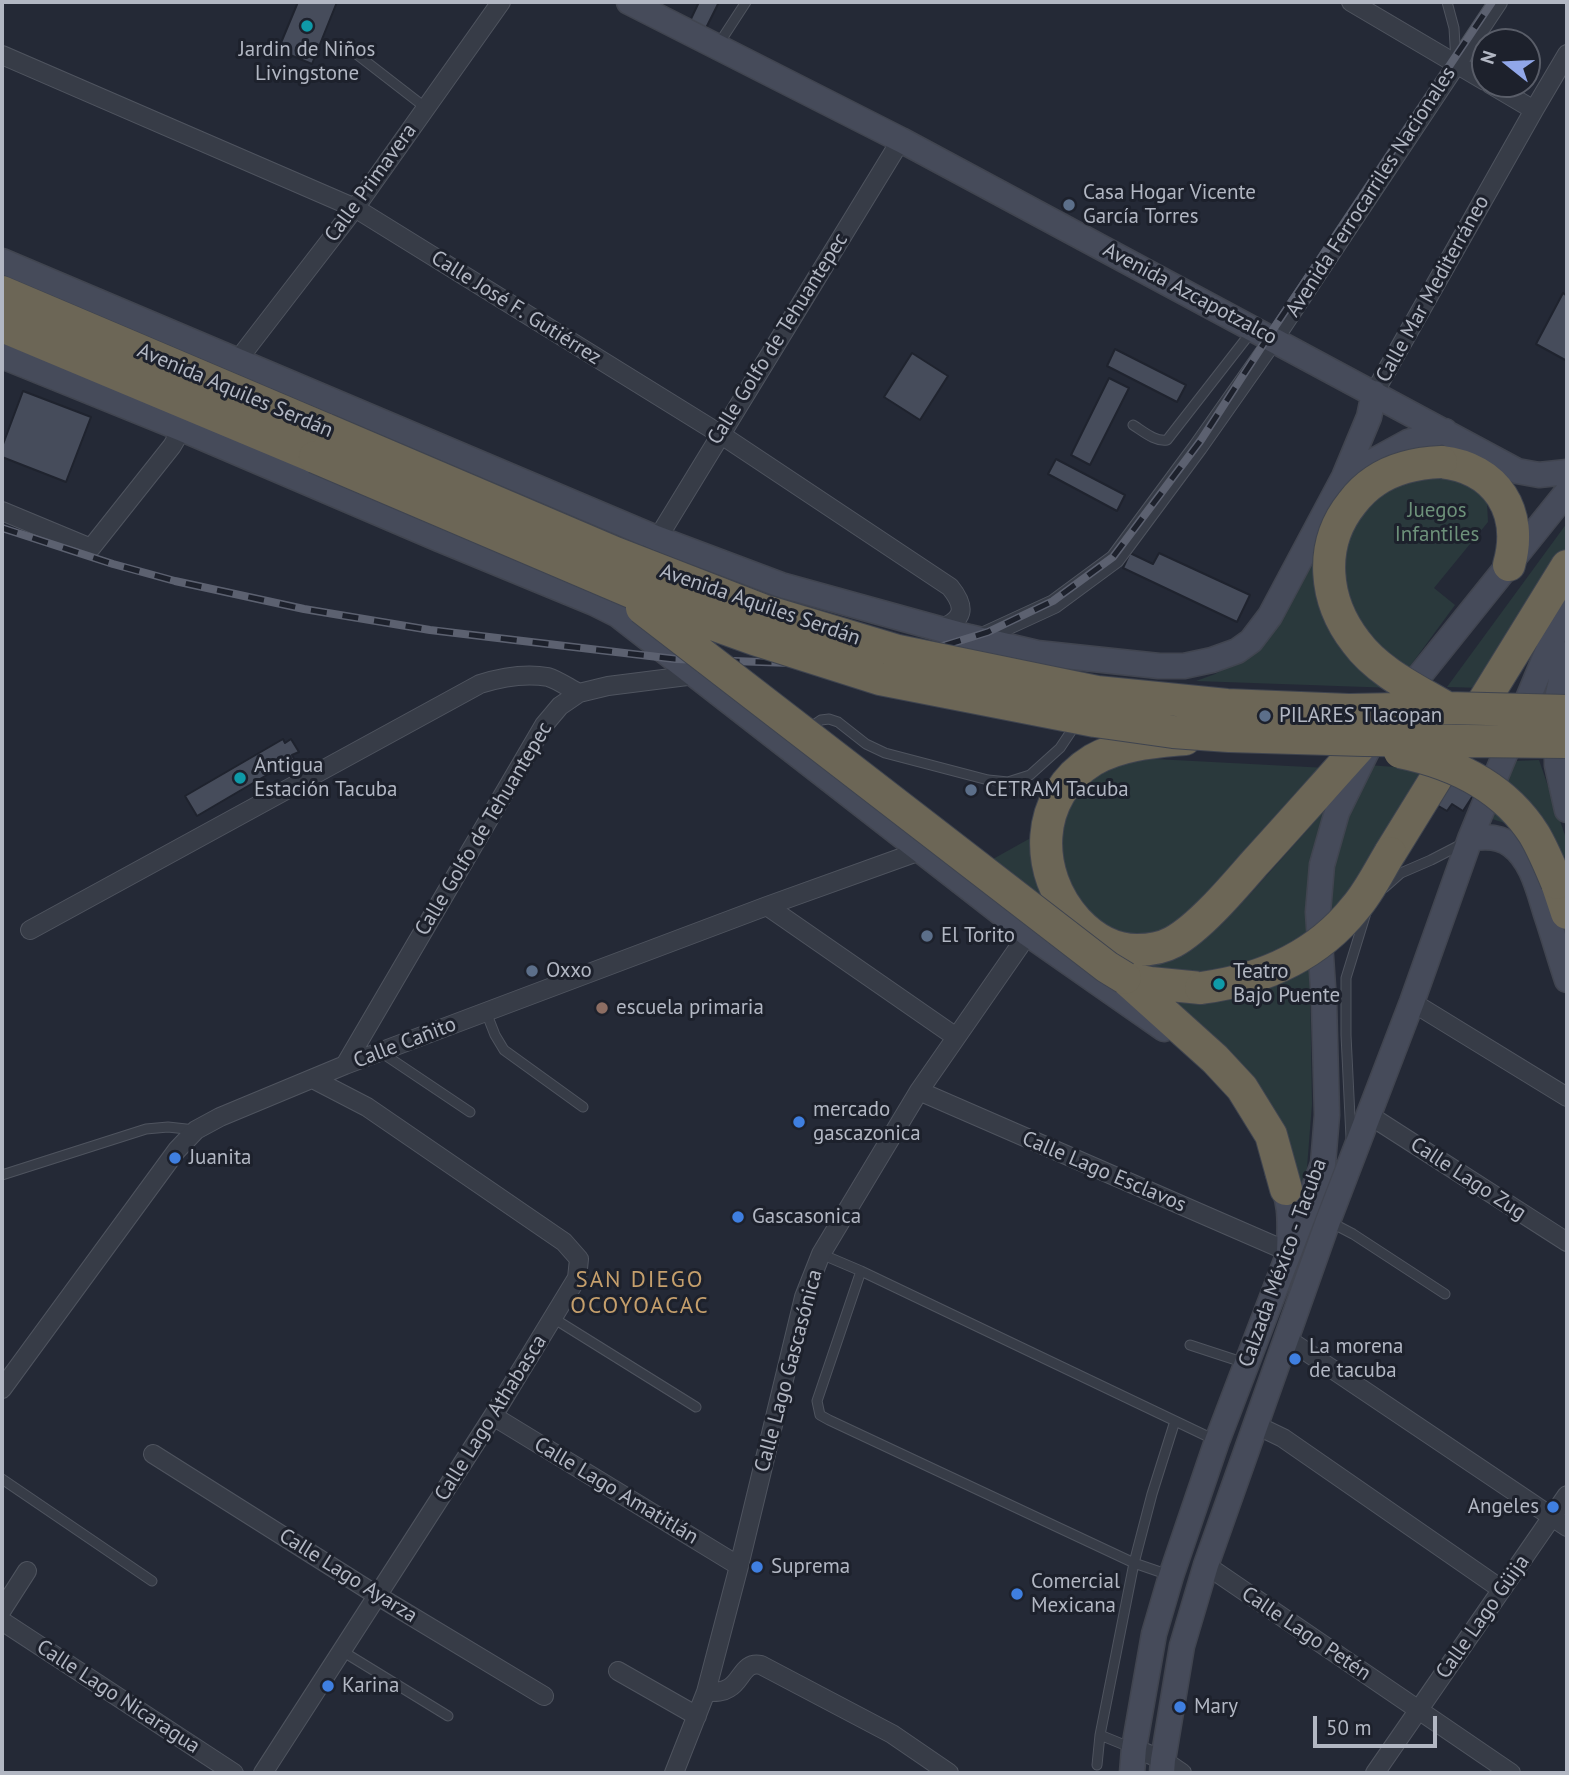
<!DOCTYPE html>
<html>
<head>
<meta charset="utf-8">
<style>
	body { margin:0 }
	#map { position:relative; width:1569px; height:1775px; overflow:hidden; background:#242936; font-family:"PT Sans",sans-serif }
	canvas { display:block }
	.frame { position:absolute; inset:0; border:4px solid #b2b7c3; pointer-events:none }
	.north { position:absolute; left:1471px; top:28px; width:70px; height:70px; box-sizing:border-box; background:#1d212c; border:2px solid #595d68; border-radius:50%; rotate:288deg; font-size:19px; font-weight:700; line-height:28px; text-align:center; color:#b2b7c3 }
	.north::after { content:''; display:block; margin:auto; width:24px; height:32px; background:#91a7e9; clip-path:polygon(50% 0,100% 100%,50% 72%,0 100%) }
	.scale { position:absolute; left:1313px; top:1716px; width:124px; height:32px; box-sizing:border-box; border:4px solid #b2b7c3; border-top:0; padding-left:9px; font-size:21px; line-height:24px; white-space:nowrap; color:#b2b7c3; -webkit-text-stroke:5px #1d212c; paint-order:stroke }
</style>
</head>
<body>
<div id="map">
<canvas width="1569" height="1775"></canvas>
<div class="frame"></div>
<div class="north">N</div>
<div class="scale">50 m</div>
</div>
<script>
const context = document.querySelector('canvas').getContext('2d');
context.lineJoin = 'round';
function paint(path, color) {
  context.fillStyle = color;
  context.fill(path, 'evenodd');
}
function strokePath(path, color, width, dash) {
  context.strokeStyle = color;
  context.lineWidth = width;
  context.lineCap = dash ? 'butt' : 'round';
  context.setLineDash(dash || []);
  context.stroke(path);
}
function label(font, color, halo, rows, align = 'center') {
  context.font = font + ' "PT Sans",sans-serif';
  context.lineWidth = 6;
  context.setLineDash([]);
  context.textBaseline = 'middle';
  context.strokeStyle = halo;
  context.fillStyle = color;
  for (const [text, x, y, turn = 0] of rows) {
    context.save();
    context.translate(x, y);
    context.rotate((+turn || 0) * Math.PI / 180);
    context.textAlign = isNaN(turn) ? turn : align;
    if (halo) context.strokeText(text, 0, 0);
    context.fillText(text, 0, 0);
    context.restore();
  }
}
paint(new Path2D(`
	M 1434,471 L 1474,489 L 1487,502 L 1488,522 L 1434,588 L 1455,605 L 1394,688 L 1196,681 L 1215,674 L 1236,662 L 1323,543 L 1372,493 Z
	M 1567,523 L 1567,546 L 1484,688 L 1447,687 Z
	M 1155,759 L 1327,768 L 1179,927 L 1154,935 L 1126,933 L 1098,922 L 1057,941 L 968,873 L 1061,821 L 1074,798 L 1092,778 L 1111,767 L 1131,761 Z
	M 1539,760 L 1567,841 L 1567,856 L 1543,863 L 1508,824 L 1492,819 L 1515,761 Z
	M 1368,765 L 1408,768 L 1425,772 L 1345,897 L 1330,914 L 1333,874 L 1342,830 Z
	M 1337,792 L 1309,929 L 1312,1104 L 1305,1193 L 1281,1126 L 1171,1008 L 1181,996 L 1149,967 L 1125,958 L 1196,945 L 1221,925 L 1253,891 L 1310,827 Z`), '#2a393c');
const building = new Path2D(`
	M 298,2 L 337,2 L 312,64 L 278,50 Z
	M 699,2 L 719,2 L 705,30 L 689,23 Z
	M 1563,293 L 1567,296 L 1567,361 L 1536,344 Z
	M 1115,349 L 1186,385 L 1177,402 L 1107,366 Z
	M 912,353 L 948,376 L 920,420 L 884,397 Z
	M 1109,378 L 1129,388 L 1090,465 L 1071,455 Z
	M 23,391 L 91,417 L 66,482 L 2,457 L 2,447 Z
	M 1056,459 L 1125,495 L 1117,511 L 1048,474 Z
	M 1130,553 L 1153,564 L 1159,553 L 1250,595 L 1237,622 L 1123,568 Z
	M 283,739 L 285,743 L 291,739 L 299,752 L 292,755 L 294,759 L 197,816 L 185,796 Z
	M 1455,773 L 1478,788 L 1463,811 L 1452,804 L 1447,811 L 1435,804 Z`);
paint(building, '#464c5b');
strokePath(building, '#1f232e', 2);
const lane = new Path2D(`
	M 1447,2 L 1454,28 L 1456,62
	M 718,45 L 746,2
	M 355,53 L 426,108
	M 1133,425 C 1143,431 1155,442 1167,440 L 1252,331
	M 809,728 L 821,720 L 829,719 L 838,722 L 866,744 L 885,753 L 988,780 L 1008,782 L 1030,775 L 1060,748 L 1076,724
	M 1384,888 L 1401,873 L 1431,860 L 1462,844
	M 486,1012 L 495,1035 L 504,1050 L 583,1107
	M 382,1053 L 470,1112
	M 1351,1138 L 1346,1035 L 1346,978 L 1366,913
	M 2,1175 L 146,1129 L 168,1127 L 195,1130
	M 1330,1222 L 1353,1234 L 1445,1294
	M 821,1254 L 861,1271 L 1215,1440
	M 861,1271 L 817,1401 L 820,1415 L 829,1420 L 1134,1563 L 1169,1575
	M 553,1318 L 696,1407
	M 1190,1345 L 1245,1363
	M 2,1479 L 152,1581
	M 342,1651 L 448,1716
	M 1100,1735 L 1132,1748
	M 1097,1765 L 1100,1735 L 1134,1563 L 1152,1494 L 1175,1421`);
const street = new Path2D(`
	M 1351,2 L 1485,81
	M 2,55 L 355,208 L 720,434 L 950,587 C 967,608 964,620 939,629
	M 1490,84 L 1534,110
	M 237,361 L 355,208 L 501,2
	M 1374,393 L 1534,110 L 1567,54
	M 2,511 L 91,548 L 172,446 L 182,429
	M 651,549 L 901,140
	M 978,639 L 1054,604 L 1115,559 L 1198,447 L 1274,339 L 1498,2
	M 767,906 L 956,1037
	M 30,930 L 480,684 C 502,677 525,673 548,677 C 558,680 569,688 579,693
	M 1412,1002 L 1567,1097
	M 345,1065 L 544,725 L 560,706 L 579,693 L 608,686 L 695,675 L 697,671
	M 919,1091 L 1289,1252
	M 1369,1115 L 1567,1242
	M 1286,1338 L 1567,1527
	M 2,1389 L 177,1150 L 196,1130 L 220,1117 L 345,1065 L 767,906 L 920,851
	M 493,1416 L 739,1566
	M 1256,1425 L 1283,1438 L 1501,1589
	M 153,1454 L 378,1596 L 544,1696
	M 1206,1565 L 1511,1773
	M 2,1610 L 27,1571
	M 2,1621 L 234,1773
	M 618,1671 L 697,1716
	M 706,1692 C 714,1692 721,1693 729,1688 C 742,1681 743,1661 761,1665 L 892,1734 L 949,1773
	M 1134,1748 L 1163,1760 L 1182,1773
	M 263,1773 L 493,1416 L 577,1278 L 579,1259 L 564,1242 L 367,1107 L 313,1079
	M 674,1773 L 706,1692 L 739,1566 L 804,1297 L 821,1254 L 919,1091 L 1028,934
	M 1375,1773 L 1567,1495`);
const secondary = new Path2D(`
	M 629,2 L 901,140 L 1517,471 L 1539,475 L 1567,472
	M 2,261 L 656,538 L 781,585 L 969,637 L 1037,653 L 1159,666 L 1184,666 L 1212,660 L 1237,651 L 1251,641 L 1270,616 L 1344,477 L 1369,417 L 1374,393
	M 2,356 L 182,429 L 439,539 L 594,603 L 618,615 L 1028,934 L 1164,1029
	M 1344,477 L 1408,442 L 1445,431
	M 1567,654 L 1556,703 L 1557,765 L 1567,810
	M 1400,700 L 1567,492
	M 1470,839 C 1484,836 1499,836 1511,845 C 1533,861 1539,893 1547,917 C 1554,938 1560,959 1567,980
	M 1278,1173 C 1292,1203 1290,1221 1289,1252
	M 1132,1773 L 1134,1748 L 1154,1634 L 1171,1576 L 1217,1441 L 1323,1164 L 1327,1115 L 1324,1002 L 1318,912 L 1322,865 L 1337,812 L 1370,745
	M 1162,1773 L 1163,1760 L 1182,1646 L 1206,1565 L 1328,1221 L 1412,1002 L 1470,839 L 1567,604`);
const highway = new Path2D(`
	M 2,292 L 327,430
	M 2,326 L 315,457
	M 1441,462 C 1497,468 1524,512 1509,565
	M 1185,739 C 1154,742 1121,744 1093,760 C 1034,796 1033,873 1077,921 C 1093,938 1113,950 1137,950 C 1149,950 1162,948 1173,942 C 1199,928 1233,888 1253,865 C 1296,818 1338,770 1381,723
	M 1390,853 L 1567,566
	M 1557,883 L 1567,913
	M 1125,978 L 1215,1059 L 1242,1088 L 1271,1135 L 1286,1189
	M 1125,978 L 1150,983 L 1201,988`);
strokePath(lane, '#4f545f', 11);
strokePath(street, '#4f545f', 20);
strokePath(secondary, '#414550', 27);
strokePath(highway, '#3f444f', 34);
strokePath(lane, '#373c47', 9);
strokePath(street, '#373c47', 18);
strokePath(secondary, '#464b5a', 24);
strokePath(highway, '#6c6656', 32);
const rail = new Path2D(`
	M 2,528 L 113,564 L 175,581 L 304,609 L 430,630 L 675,659 L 848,665 L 917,654 L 988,632 L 1053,601 L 1113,557 L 1201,440 L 1268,337 L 1492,2`);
strokePath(rail, '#5c6170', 8);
strokePath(rail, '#1d212c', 5, [16]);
const highwayBridge = new Path2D(`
	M 327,430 L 615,553 L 762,610 L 898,651 L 1097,692 L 1227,705 L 1349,710 L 1447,708 L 1567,711
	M 315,457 L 676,611 L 754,639 L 880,679 L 1095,721 L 1173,732 L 1229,736 L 1364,740 L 1567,742
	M 1441,462 C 1418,463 1394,468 1375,481 C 1366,487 1358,495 1352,503 C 1318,545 1324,601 1356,642 C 1378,672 1415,689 1447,708
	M 642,608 L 1107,967 L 1125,978
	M 1400,752 C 1454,763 1504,787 1534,834 C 1543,849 1550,866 1557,883
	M 1201,988 C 1261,980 1316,957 1355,908 C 1369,892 1379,871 1390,853`);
strokePath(highwayBridge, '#3f444f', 34, []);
strokePath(highwayBridge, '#6c6656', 32);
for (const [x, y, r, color] of [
	[307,26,7,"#0f9aa8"],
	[1069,205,7,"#5c6f8a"],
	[1265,716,7,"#5c6f8a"],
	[240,778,7,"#0f9aa8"],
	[971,790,7,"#5c6f8a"],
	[927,936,7,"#5c6f8a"],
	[532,971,7,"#5c6f8a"],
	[1219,984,7,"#0f9aa8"],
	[602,1008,7,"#8d6e63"],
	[799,1122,7,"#3f7fe0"],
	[175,1158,7,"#3f7fe0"],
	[738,1217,7,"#3f7fe0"],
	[1295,1359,7,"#3f7fe0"],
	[1553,1507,7,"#3f7fe0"],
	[757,1567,7,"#3f7fe0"],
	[1017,1594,7,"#3f7fe0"],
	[328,1686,7,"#3f7fe0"],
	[1180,1707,7,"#3f7fe0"]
]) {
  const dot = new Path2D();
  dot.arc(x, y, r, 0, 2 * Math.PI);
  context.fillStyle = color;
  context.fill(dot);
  strokePath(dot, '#1d212c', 2.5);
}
label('21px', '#b2b7c3', '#1d212c', [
	["Jardin de Niños",307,50,"center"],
	["Livingstone",307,74,"center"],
	["Casa Hogar Vicente",1083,193],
	["García Torres",1083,217],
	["PILARES Tlacopan",1279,716],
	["Antigua",254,766],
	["Estación Tacuba",254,790],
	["CETRAM Tacuba",985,790],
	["El Torito",941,936],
	["Oxxo",546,971],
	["Teatro",1233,972],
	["Bajo Puente",1233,996],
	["escuela primaria",616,1008],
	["mercado",813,1110],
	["gascazonica",813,1134],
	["Juanita",189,1158],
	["Gascasonica",752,1217],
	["La morena",1309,1347],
	["de tacuba",1309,1371],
	["Angeles",1539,1507,"right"],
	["Suprema",771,1567],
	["Comercial",1031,1582],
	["Mexicana",1031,1606],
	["Karina",342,1686],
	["Mary",1194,1707]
], 'left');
label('21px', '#b2b7c3', '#1d212c', [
	["Calle Primavera",371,183,-54],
	["Avenida Ferrocarriles Nacionales",1371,192,-57],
	["Calle Mar Mediterráneo",1433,289,-61],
	["Avenida Azcapotzalco",1190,294,28],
	["Calle José F. Gutiérrez",516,308,32],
	["Calle Golfo de Tehuantepec",778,339,-58],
	["Avenida Aquiles Serdán",235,391,23],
	["Avenida Aquiles Serdán",760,605,19],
	["Calle Golfo de Tehuantepec",484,829,-59],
	["Calle Cañito",405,1043,-21],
	["Calle Lago Esclavos",1104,1172,23],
	["Calle Lago Zug",1468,1179,33],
	["Calzada México - Tacuba",1283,1263,-70],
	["Calle Lago Gascasónica",789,1371,-75],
	["Calle Lago Athabasca",491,1418,-58],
	["Calle Lago Amatitlán",616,1491,31],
	["Calle Lago Ayarza",348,1576,32],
	["Calle Lago Güija",1483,1617,-55],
	["Calle Lago Petén",1306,1634,34],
	["Calle Lago Nicaragua",118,1697,33]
]);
label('21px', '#6d917a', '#1d212c', [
	["Juegos",1437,511],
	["Infantiles",1437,535]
]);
context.letterSpacing = '2px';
label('23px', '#c59f6c', '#1d212c', [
	["SAN DIEGO",640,1280],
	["OCOYOACAC",640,1306]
]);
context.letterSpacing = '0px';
</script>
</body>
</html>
